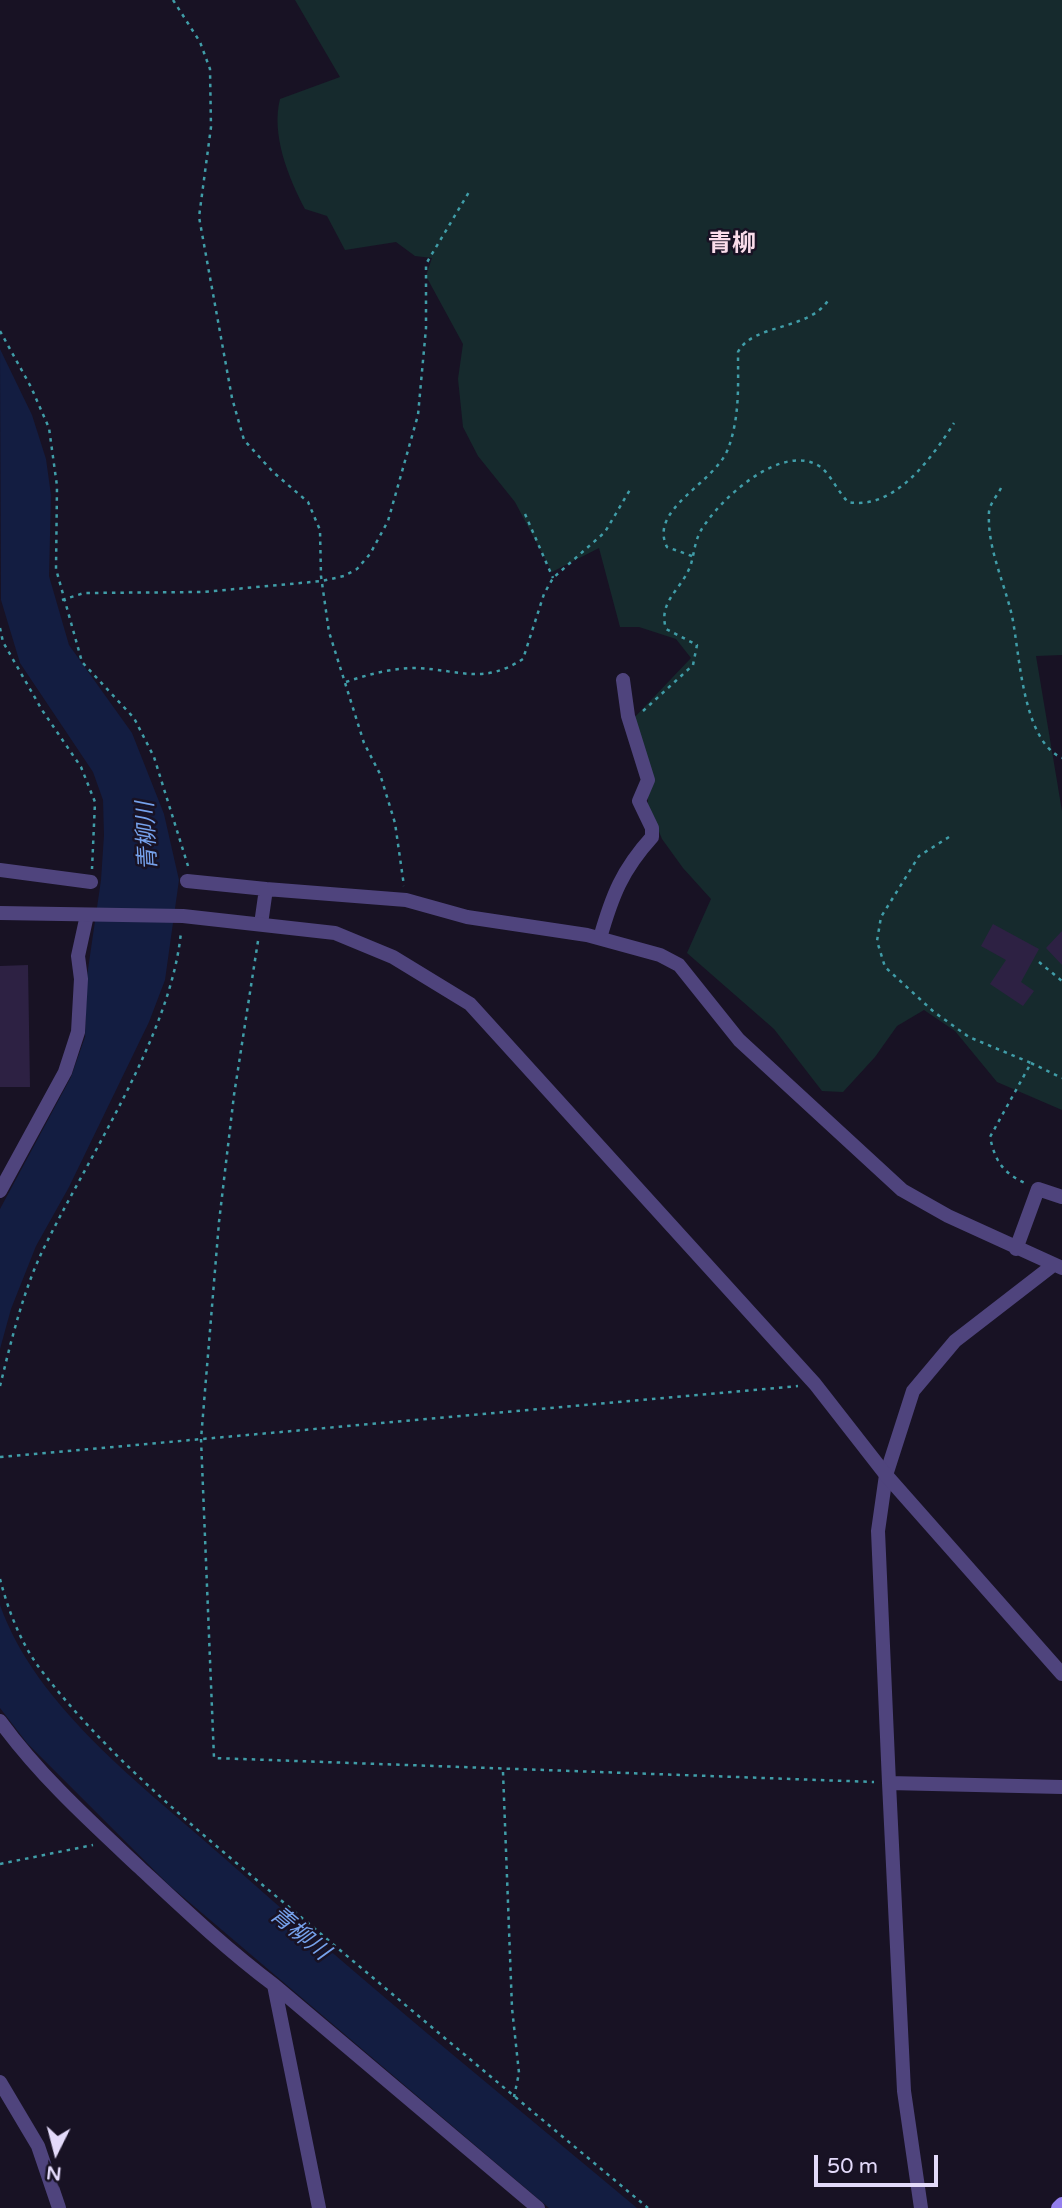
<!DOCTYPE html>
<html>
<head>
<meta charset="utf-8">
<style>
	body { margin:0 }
	#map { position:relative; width:1062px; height:2208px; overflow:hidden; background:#181224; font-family:"Varela Round",sans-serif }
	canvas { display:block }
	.north { position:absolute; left:21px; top:2117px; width:70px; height:70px; -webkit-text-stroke:5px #181224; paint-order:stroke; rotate:186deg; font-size:19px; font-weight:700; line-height:28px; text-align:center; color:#e3dafa }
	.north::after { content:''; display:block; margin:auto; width:24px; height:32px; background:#e3dafa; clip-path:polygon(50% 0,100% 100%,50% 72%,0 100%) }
	.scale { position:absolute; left:814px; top:2155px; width:124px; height:32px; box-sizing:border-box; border:4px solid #e3dafa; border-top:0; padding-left:9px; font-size:21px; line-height:24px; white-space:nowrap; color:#e3dafa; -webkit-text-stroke:5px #181224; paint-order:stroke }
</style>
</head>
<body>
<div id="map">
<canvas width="1062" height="2208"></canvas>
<div class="north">N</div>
<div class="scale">50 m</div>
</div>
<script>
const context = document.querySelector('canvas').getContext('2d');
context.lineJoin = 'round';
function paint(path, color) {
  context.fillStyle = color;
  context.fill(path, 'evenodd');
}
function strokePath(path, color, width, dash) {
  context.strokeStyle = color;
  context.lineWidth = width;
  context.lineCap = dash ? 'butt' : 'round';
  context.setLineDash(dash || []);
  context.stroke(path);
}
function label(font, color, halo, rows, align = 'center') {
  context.font = font + ' "Varela Round","Noto Sans JP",sans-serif';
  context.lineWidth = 5;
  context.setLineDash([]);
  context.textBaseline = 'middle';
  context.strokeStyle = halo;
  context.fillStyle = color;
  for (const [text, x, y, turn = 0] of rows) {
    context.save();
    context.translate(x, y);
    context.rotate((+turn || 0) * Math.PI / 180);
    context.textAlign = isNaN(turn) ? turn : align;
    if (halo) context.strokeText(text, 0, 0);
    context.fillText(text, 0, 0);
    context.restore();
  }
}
paint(new Path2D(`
	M 295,0 L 1062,0 L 1062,655 L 1036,656 L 1062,811 L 1062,1110 L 997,1082 L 955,1031 L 924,1010 L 897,1026 L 875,1057 L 843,1092 L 822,1091 L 774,1029 L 687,953 L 711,899 L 683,868 L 662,839 L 648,805 L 648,779 L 632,720 L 691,658 L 676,639 L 639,627 L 620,627 L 599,548 L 552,572 L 515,502 L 478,456 L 463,427 L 458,379 L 463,344 L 426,276 L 432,258 L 415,256 L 396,242 L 345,250 L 327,216 L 305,209 C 288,177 271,134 280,99 L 340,77 Z`), '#162a2d');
paint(new Path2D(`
	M 0,349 L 32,415 L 46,459 L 51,495 L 49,576 L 69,645 L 132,733 L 164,814 L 179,880 L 165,980 L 149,1022 L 69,1187 L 36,1246 L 11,1309 L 0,1349 L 0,1209 L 71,1077 L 85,1037 L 87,976 L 101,880 L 104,835 L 103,800 L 93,772 L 20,663 L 1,600 Z
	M 0,1605 C 36,1707 143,1786 222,1856 C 357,1977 498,2092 637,2208 L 549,2208 L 169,1885 L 27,1743 L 0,1708 Z`), '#131d41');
paint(new Path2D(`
	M 993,924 L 1039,949 L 1021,982 L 1034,991 L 1023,1006 L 990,984 L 1006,960 L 981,946 Z
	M 1062,931 L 1062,965 L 1046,948 Z
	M 28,965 L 30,1087 L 0,1087 L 0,966 Z`), '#2d2143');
strokePath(new Path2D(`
	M 173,0 L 200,42 L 210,69 L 211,127 L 199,217 L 232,398 L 244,440 L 273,472 L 308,502 L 320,530 L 321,576 L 329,632 L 364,743 L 380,774 L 395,823 L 404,886
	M 0,331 L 31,387 L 49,428 L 57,486 L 56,569 L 82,662 L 134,718 L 154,757 L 188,866
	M 1001,488 C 997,496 990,503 989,512 C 987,548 1004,581 1012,616 C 1020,654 1022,740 1062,758
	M 525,514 L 553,578
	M 692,556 L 667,547 C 648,509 714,484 728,449 C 740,417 738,385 738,352 C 753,323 810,331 829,299
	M 62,600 L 84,593 L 203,592 L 322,581 L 344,576 L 357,569 L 370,554 L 388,521 L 418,415 L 426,328 L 426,264 L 469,192
	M 0,628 L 3,642 L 42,710 L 81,767 L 95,802 L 92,869
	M 346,682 C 369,674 393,668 417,668 C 460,670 483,685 523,659 L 544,594 L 553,578 L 605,532 L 631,488
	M 643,711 L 693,665 L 697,645 L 666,629 C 658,602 680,591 690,567 C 694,556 694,544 700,532 C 718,500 784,439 822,468 C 831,476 839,493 848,502 C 894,511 932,458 954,423
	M 949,837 L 919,856 L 881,917 L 877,941 L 885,967 L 934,1012 L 969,1037 L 1031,1063 L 990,1137 C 995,1161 1003,1173 1025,1183
	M 258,941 L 234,1095 L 219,1222 L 201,1439 L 214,1758 L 874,1782
	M 1039,962 L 1062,981
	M 1031,1063 L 1062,1078
	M 0,1386 C 11,1342 22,1295 41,1254 C 87,1158 171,1036 181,932
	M 0,1457 L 798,1386
	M 0,1579 C 8,1610 21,1644 41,1670 C 114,1765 212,1842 302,1918 C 417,2015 533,2112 648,2208
	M 503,1772 L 512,2008 L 519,2073 L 514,2097
	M 0,1864 L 93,1845`), '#409da8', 2.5, [3.5, 5]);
strokePath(new Path2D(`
	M 0,870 L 91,882
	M 187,881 L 266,889
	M 261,924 L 266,889 L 406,900 L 467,917 L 587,935 L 660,955 L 679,965 L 739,1040 L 902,1190 L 948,1216 L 1062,1268
	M 600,938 C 612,896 622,870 652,837 L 652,828 L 639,801 L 648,780 L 628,716 L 623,680
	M 0,1191 L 65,1072 L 78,1032 L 81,979 L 78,956 L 87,915
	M 1016,1249 L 1038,1189 L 1062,1197
	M 0,1721 C 40,1776 91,1822 140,1868 C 184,1909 226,1949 274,1985 L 538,2208
	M 889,1783 L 1062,1787
	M 274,1985 L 319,2208
	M 0,2082 L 38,2146 L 59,2208
	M 921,2208 L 904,2091 L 889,1783 L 878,1531 L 886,1475 L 913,1391 L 955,1341 L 1052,1266`), '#4f447d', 14);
strokePath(new Path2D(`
	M 0,913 L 183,916 L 335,933 L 393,957 L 470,1004 L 815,1384 L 886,1475 L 1062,1674`), '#4f447d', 14);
strokePath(new Path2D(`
	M 1058,2208 L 1062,2204`), '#937eed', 14);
label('italic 23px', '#76a2ec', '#181224', [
	["青柳川",148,836,-93],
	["青柳川",299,1934,40]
]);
label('bold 24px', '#fadcea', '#181224', [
	["青柳",732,245]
]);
</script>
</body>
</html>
